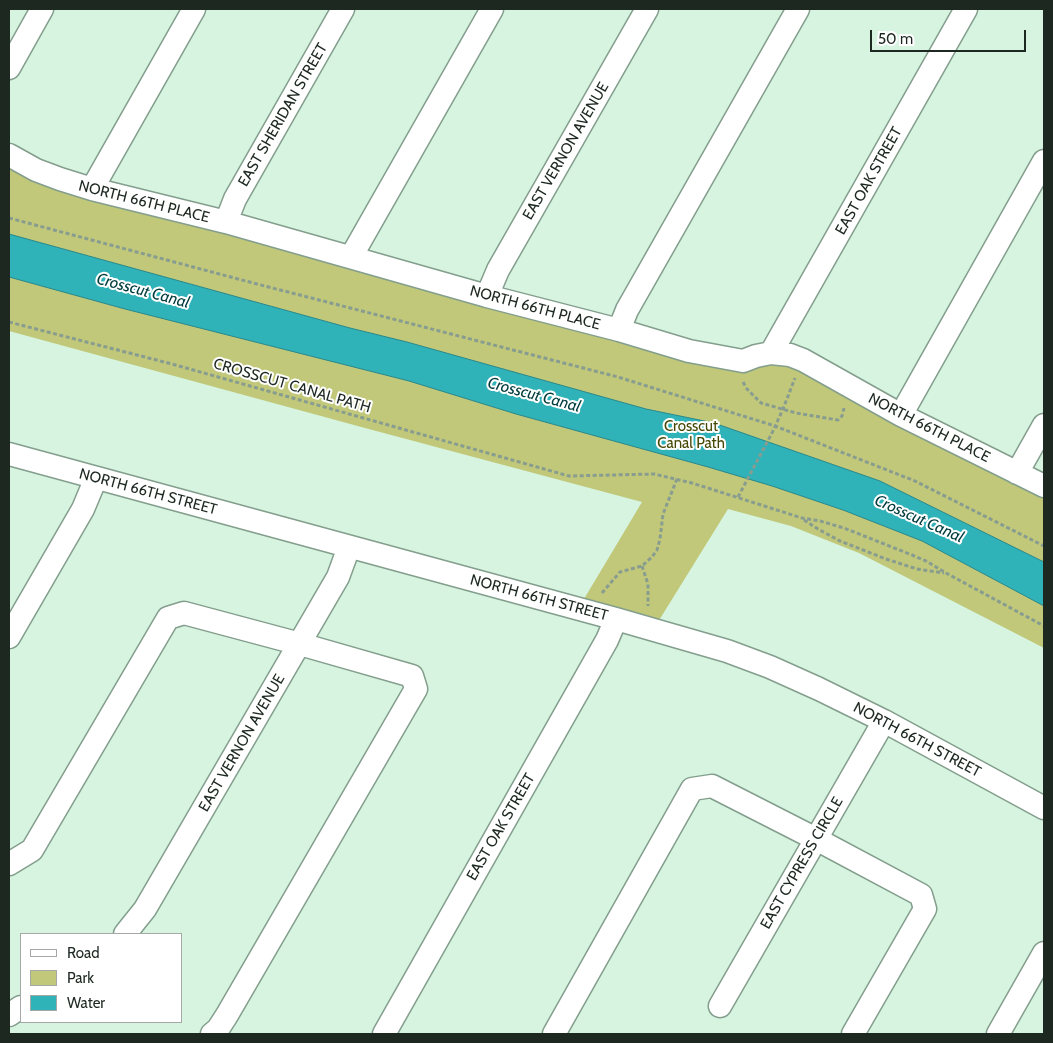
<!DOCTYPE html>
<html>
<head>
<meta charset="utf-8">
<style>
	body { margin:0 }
	#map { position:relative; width:1053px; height:1043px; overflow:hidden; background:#d7f4e1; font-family:Cabin,sans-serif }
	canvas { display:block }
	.frame { position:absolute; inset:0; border:10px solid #1d2821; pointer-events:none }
	.legend { position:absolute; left:20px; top:933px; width:162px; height:90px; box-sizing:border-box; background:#fff; border:1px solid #a5a9a6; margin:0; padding:6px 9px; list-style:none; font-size:15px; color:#1d2821 }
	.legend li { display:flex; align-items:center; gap:10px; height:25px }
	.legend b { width:25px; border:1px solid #a5a9a6 }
	.scale { position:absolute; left:870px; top:30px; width:156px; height:22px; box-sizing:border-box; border:2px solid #1d2821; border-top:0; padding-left:6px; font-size:15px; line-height:18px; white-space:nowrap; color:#1d2821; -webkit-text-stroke:4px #fff; paint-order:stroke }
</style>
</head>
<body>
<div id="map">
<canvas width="1053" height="1043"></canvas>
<div class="frame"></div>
<ul class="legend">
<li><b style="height:6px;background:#fff"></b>Road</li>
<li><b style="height:14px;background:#c1c879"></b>Park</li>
<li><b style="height:14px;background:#2fb2b8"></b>Water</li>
</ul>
<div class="scale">50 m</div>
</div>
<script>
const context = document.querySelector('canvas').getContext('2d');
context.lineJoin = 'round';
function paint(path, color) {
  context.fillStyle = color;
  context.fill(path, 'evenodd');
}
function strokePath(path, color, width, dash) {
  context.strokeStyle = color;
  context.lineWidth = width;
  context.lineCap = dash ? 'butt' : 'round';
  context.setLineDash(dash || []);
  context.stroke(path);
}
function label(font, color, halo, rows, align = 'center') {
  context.font = font + ' Cabin,sans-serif';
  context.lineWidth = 4;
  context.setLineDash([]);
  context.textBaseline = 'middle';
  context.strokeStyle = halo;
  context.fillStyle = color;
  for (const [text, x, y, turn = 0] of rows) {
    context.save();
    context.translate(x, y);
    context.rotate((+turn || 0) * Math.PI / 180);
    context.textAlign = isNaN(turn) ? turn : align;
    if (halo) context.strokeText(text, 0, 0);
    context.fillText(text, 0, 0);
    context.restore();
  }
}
paint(new Path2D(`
	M 9,155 L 689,351 L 771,353 L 1044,486 L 1044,648 L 859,553 L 791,526 L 728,509 L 653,630 L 578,609 L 642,502 L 365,428 L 9,331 Z`), '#c1c879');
const water = new Path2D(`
	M 9,234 L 350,328 L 407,342 L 646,409 L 714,423 L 880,481 L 1044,562 L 1044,606 L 922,541 L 843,510 L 772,486 L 708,467 L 516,414 L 409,381 L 125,309 L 9,277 Z`);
paint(water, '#2fb2b8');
strokePath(water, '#2a898b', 1);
const minor = new Path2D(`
	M 9,68 L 42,9
	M 9,155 L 36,170 L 60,179 L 92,189 L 226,222 L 487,296 L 619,330 L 689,351 L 743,361 L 756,356 L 771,353 L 790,355 L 803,360 L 901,415 L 1044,486
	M 92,189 L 194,9
	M 226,222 L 235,199 L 343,9
	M 351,257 L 492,9
	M 487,296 L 498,270 L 647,9
	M 619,330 L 627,310 L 798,9
	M 771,353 L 966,9
	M 901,415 L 1044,161
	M 9,454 L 616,619 L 727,651 L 770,667 L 819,689 L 884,721 L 1044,808
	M 1017,473 L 1044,425
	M 9,637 L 83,509 L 96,478
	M 9,864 L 32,850 L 168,618 L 184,613 L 300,644 L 412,676 L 416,689 L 227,1015 L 218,1029 L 212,1034
	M 125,934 L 145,909 L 338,577 L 349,547
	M 720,1006 L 884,721
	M 9,1015 L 21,1007
	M 384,1034 L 607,640 L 616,619
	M 554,1034 L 692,789 L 712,786 L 816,839 L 921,895 L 925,909 L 853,1034
	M 998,1034 L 1044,953`);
strokePath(minor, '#839e8c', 25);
strokePath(new Path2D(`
	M 9,218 L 257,284 L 618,377 L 775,426 L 915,481 L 1044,546
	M 9,322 L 172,364 L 569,476 L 654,474 L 692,483 L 802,518 L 820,521 L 844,528 L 912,555 L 926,561 L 946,573 L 1044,626
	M 743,382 L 747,389 L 761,403 L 796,413 L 838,420 L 842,416 L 844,408
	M 738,497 L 772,433 L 783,409 L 795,378
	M 804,520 L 818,529 L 840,541 L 886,559 L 917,569 L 944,573
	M 642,566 L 648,584 L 648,606
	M 602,593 L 620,572 L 642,566 L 652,557 L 657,550 L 660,539 L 663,514 L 677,479`), '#889d8f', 3, [4, 2.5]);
strokePath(minor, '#fff', 22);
label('15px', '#1d2821', '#fff', [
	["EAST SHERIDAN STREET",283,115,-60],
	["EAST VERNON AVENUE",566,151,-60],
	["EAST OAK STREET",869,181,-61],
	["NORTH 66TH PLACE",144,202,14],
	["NORTH 66TH PLACE",535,308,15],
	["CROSSCUT CANAL PATH",292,386,16],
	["NORTH 66TH PLACE",929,428,27],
	["NORTH 66TH STREET",148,492,15],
	["NORTH 66TH STREET",539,598,15],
	["NORTH 66TH STREET",917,740,28],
	["EAST VERNON AVENUE",242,743,-60],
	["EAST OAK STREET",501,827,-60],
	["EAST CYPRESS CIRCLE",802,863,-60]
]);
label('15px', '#444703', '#fff', [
	["Crosscut",691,427],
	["Canal Path",691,444]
]);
label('italic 16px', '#003b3e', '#fff', [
	["Crosscut Canal",143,291,15],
	["Crosscut Canal",534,395,15],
	["Crosscut Canal",919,519,24]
]);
</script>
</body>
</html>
